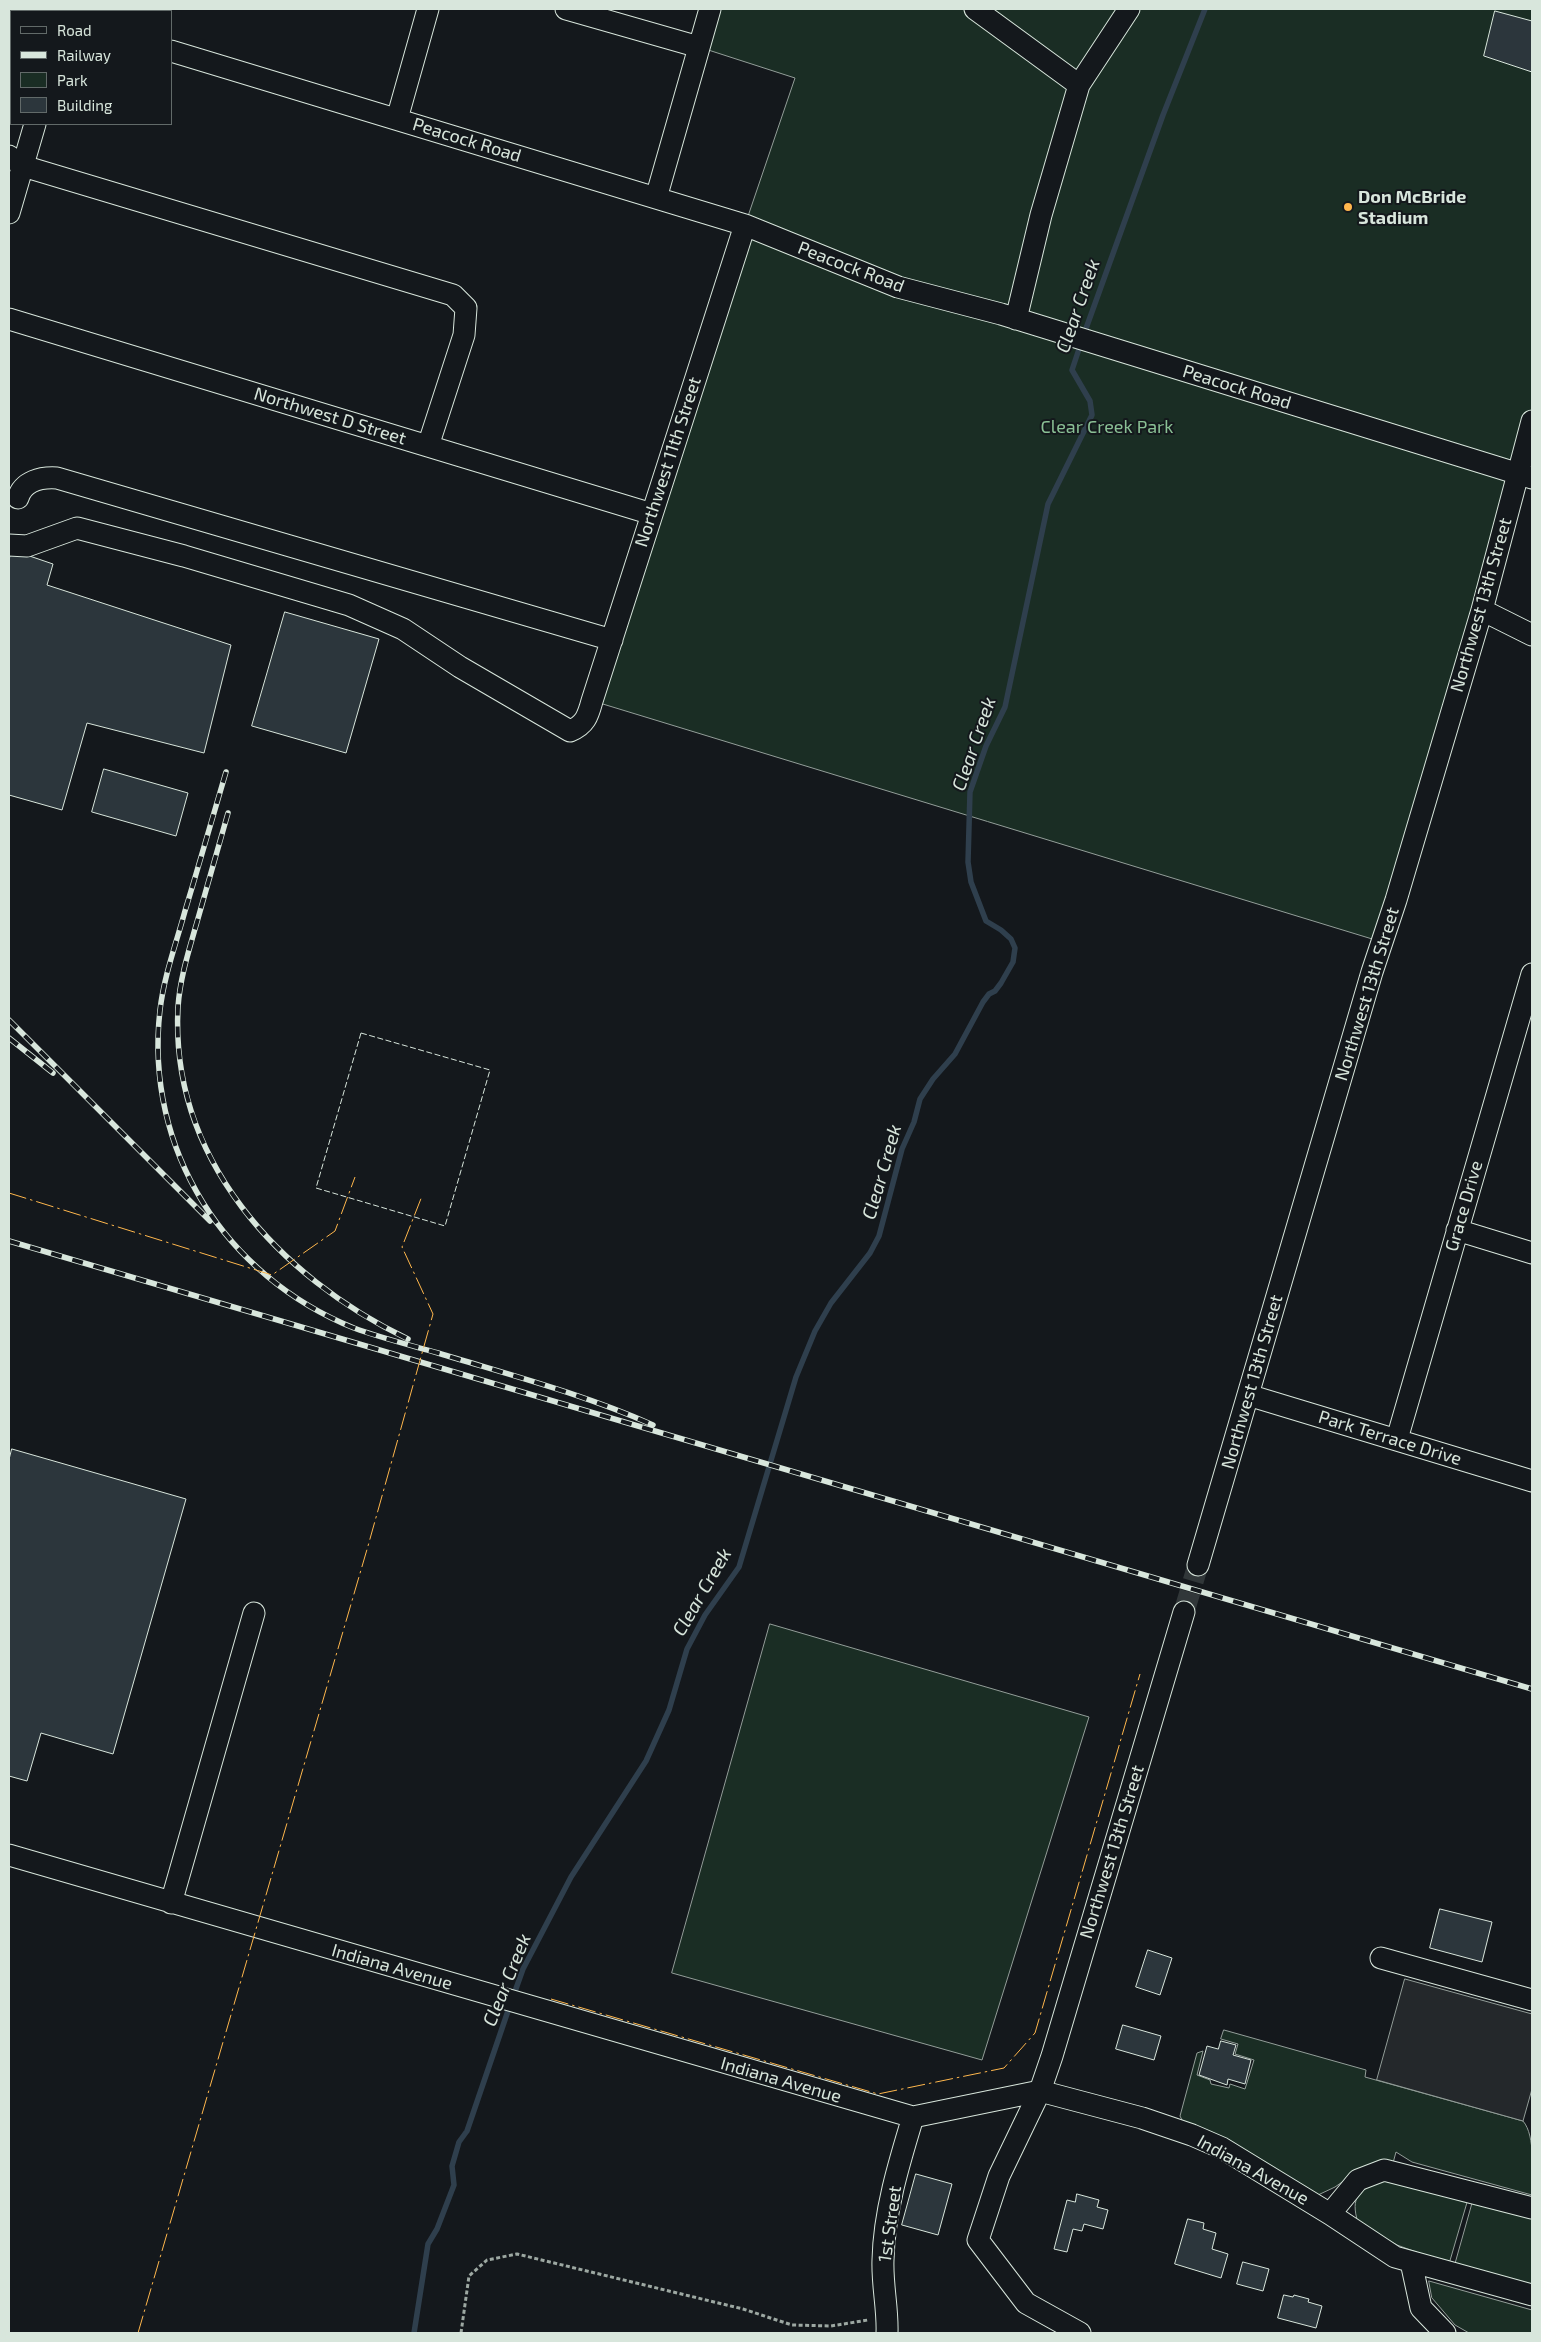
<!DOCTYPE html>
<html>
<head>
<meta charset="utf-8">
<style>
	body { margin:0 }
	#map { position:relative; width:1541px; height:2342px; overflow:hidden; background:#14181c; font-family:"Exo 2",sans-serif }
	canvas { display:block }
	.frame { position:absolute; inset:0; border:10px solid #d8e6dc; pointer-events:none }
	.legend { position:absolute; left:10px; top:10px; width:162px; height:115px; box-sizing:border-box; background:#14181c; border:1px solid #626a69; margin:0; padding:6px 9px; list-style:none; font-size:15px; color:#d8e6dc }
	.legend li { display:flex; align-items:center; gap:10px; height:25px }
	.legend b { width:25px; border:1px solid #626a69 }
</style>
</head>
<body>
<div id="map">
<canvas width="1541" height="2342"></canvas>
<div class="frame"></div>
<ul class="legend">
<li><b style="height:6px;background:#14181c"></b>Road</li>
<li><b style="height:6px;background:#d8e6dc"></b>Railway</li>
<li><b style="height:14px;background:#1a2d24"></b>Park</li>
<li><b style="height:14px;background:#2c363c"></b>Building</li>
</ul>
</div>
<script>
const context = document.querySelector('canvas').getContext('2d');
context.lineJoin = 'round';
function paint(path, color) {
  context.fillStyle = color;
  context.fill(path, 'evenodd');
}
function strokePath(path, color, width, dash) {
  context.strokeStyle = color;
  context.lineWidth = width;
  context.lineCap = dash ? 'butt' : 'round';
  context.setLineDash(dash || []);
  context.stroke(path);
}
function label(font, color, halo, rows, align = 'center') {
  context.font = font + ' "Exo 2",sans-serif';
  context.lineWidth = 4;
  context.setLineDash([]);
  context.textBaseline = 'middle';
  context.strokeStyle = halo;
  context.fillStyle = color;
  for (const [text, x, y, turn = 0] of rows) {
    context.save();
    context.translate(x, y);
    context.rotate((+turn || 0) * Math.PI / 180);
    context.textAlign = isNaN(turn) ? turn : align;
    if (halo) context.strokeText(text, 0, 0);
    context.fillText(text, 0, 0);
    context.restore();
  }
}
const green = new Path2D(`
	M 710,9 L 1532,9 L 1532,421 L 1382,942 L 593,701 L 745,225 L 795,78 L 699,47 Z
	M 770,1624 L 1089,1717 L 982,2060 L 672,1973 Z
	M 1224,2030 L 1366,2070 L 1365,2077 L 1523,2121 C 1536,2136 1532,2175 1532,2195 L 1412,2162 L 1396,2152 L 1393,2163 L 1365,2166 L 1335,2187 L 1318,2195 L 1183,2122 L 1180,2116 L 1197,2053 L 1203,2051 L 1197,2075 L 1210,2080 L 1211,2084 L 1229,2088 L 1230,2084 L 1245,2089 L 1254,2060 L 1235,2054 L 1238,2044 L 1221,2039 Z
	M 1380,2180 L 1468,2199 L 1449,2264 L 1397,2245 L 1358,2223 C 1350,2196 1359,2192 1380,2180 Z
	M 1473,2201 L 1532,2217 L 1532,2286 L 1455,2265 Z
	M 1429,2281 L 1532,2310 L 1532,2333 L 1469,2333 L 1455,2325 L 1432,2298 Z`);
paint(green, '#1a2d24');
strokePath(green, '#939e99', 1);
const parking = new Path2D(`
	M 1405,1979 L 1532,2014 L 1532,2089 L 1523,2121 L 1377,2080 Z`);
paint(parking, '#24282b');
strokePath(parking, '#939e99', 1);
strokePath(new Path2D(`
	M 1084,334 L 1163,115 L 1205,9
	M 513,1997 L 523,1969 L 571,1877 L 646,1761 L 669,1710 L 687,1649 L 705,1615 L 739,1567 L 796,1377 L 815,1331 L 831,1303 L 870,1253 L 879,1236 L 902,1149 L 914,1122 L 920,1099 L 933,1079 L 955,1054 L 983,1002 L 989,994 L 995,991 L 1001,983 L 1013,962 L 1015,948 L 1011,939 L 1001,930 L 986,921 L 971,882 L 968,862 L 970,792 L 986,746 L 1005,707 L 1048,504 L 1092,415 L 1090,401 L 1072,370 L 1081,343
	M 414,2333 L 428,2244 L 437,2229 L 454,2185 L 452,2166 L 459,2142 L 467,2131 L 510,2005`), '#2f3f4d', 5.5);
const building = new Path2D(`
	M 1495,11 L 1532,21 L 1532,72 L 1484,56 Z
	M 12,550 L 53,564 L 47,585 L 231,645 L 204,753 L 87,723 L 62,810 L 9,795 L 9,560 Z
	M 285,612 L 379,639 L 346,753 L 252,726 Z
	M 104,769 L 188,793 L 176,836 L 92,812 Z
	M 12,1449 L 186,1499 L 113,1754 L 41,1733 L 27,1781 L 9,1776 L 9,1460 Z
	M 1440,1909 L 1492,1922 L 1482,1962 L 1430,1948 Z
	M 1148,1950 L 1172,1958 L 1160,1995 L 1136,1987 Z
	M 1123,2025 L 1161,2036 L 1154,2060 L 1116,2049 Z
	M 1221,2041 L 1236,2045 L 1233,2055 L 1251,2060 L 1245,2084 L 1228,2079 L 1227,2085 L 1199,2075 L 1207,2046 L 1218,2049 Z
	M 916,2174 L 952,2184 L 938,2235 L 902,2225 Z
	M 1077,2194 L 1099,2200 L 1097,2207 L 1108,2210 L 1103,2229 L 1084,2224 L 1082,2231 L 1073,2229 L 1067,2252 L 1054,2249 L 1067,2200 L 1075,2202 Z
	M 1188,2219 L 1204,2223 L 1203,2229 L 1216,2233 L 1212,2249 L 1228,2254 L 1221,2278 L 1175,2264 Z
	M 1243,2262 L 1269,2269 L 1263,2291 L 1237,2284 Z
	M 1284,2295 L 1293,2297 L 1294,2295 L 1309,2299 L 1308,2302 L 1322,2306 L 1316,2328 L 1278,2318 Z`);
paint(building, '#2c363c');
strokePath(building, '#d8e6dc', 1);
strokePath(new Path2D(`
	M 1184,1612 L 1198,1565`), '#313739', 21, [21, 11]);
const minor = new Path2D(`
	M 28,9 L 37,11
	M 566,9 L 699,47
	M 975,9 L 1079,85 L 1041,215 L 1016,319
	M 171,51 L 745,225 L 898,287 L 1001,314 L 1532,478
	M 1079,85 L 1129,9
	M 397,119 L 428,9
	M 9,156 L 23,166 L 453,295 L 466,308 L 464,335 L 428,446
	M 656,198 L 710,9
	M 9,213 L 35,124
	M 9,319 L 652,514
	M 18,498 C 23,481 41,477 57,478 L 612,640
	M 9,545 L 27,546 L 77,528 L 184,556 L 349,605 L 403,629 L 460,667 L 570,731 C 585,725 588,716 592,701 L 745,225
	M 1482,610 L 1532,635
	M 1457,1230 L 1532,1253
	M 1248,1395 L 1532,1481
	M 1397,1439 L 1532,974
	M 1198,1565 L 1372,972 L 1396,900 L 1482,610 L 1532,421
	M 9,1855 L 913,2117 L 1040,2091 L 1142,2118 L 1192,2135 L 1222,2148 L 1330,2214 L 1395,2257 L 1532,2295
	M 171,1903 L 254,1613
	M 1381,1958 L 1532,2000
	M 1330,2214 L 1358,2180 L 1384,2170 L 1532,2208
	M 1411,2262 L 1421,2308 L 1445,2333
	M 887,2333 C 888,2309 882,2285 883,2260 C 884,2212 899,2163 913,2117
	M 1080,2333 L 1026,2303 L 978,2240 L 999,2176 L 1040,2091 L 1052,2056 L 1184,1612`);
strokePath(minor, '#d8e6dc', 23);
strokePath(new Path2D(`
	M 461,2333 L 469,2276 L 487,2260 L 517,2254 L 743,2309 L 792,2325 L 831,2326 L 868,2320`), '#9da8a2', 3, [4, 2.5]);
strokePath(minor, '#14181c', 21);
const rail = new Path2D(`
	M 226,772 C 212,819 199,865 185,911 C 176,944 164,976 160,1010 C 144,1150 225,1276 354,1328 C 381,1338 410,1345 438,1353 C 510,1375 583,1394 653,1425
	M 228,813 C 218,849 207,886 197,922 C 189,950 180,978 178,1007 C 170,1159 279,1277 408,1339
	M 9,1020 L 210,1221
	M 9,1038 L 53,1073
	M 9,1241 L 1532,1689`);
strokePath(rail, '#d8e6dc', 5.5);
strokePath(rail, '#14181c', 4, [11]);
strokePath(new Path2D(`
	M 361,1033 L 490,1070 L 445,1226 L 316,1188 Z`), '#d8e6dc', 1, [6, 2.5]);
strokePath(new Path2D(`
	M 9,1193 L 272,1275 L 335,1231 L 355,1177
	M 551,1999 L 878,2094 L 1004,2068 L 1035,2033 L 1140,1674
	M 138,2333 L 368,1546 L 433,1314 L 402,1247 L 422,1196`), '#ffb74d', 1, [18, 4, 2.5, 4]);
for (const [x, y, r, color] of [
	[1348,207,5,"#ffb74d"]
]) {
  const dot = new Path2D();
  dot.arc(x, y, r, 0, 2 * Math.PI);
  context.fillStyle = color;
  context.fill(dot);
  strokePath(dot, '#14181c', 2);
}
label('18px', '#d8e6dc', '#14181c', [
	["Peacock Road",467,140,17],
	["Peacock Road",851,267,21],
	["Peacock Road",1237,387,17],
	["Northwest D Street",330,416,17],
	["Northwest 11th Street",668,462,-72],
	["Northwest 13th Street",1481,605,-74],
	["Northwest 13th Street",1367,994,-73],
	["Grace Drive",1464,1206,-74],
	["Northwest 13th Street",1252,1382,-74],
	["Park Terrace Drive",1390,1438,17],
	["Northwest 13th Street",1112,1852,-73],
	["Indiana Avenue",392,1967,16],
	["Indiana Avenue",781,2080,16],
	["Indiana Avenue",1253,2170,29],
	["1st Street",890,2224,-82]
]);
label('bold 18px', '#d8e6dc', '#14181c', [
	["Don McBride",1358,197],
	["Stadium",1358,218]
], 'left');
label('18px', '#8ac095', '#14181c', [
	["Clear Creek Park",1107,427]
]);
label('italic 19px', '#d8e6dc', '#14181c', [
	["Clear Creek",1078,306,-71],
	["Clear Creek",974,744,-71],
	["Clear Creek",882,1172,-74],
	["Clear Creek",702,1592,-60],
	["Clear Creek",507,1980,-68]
]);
</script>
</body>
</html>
